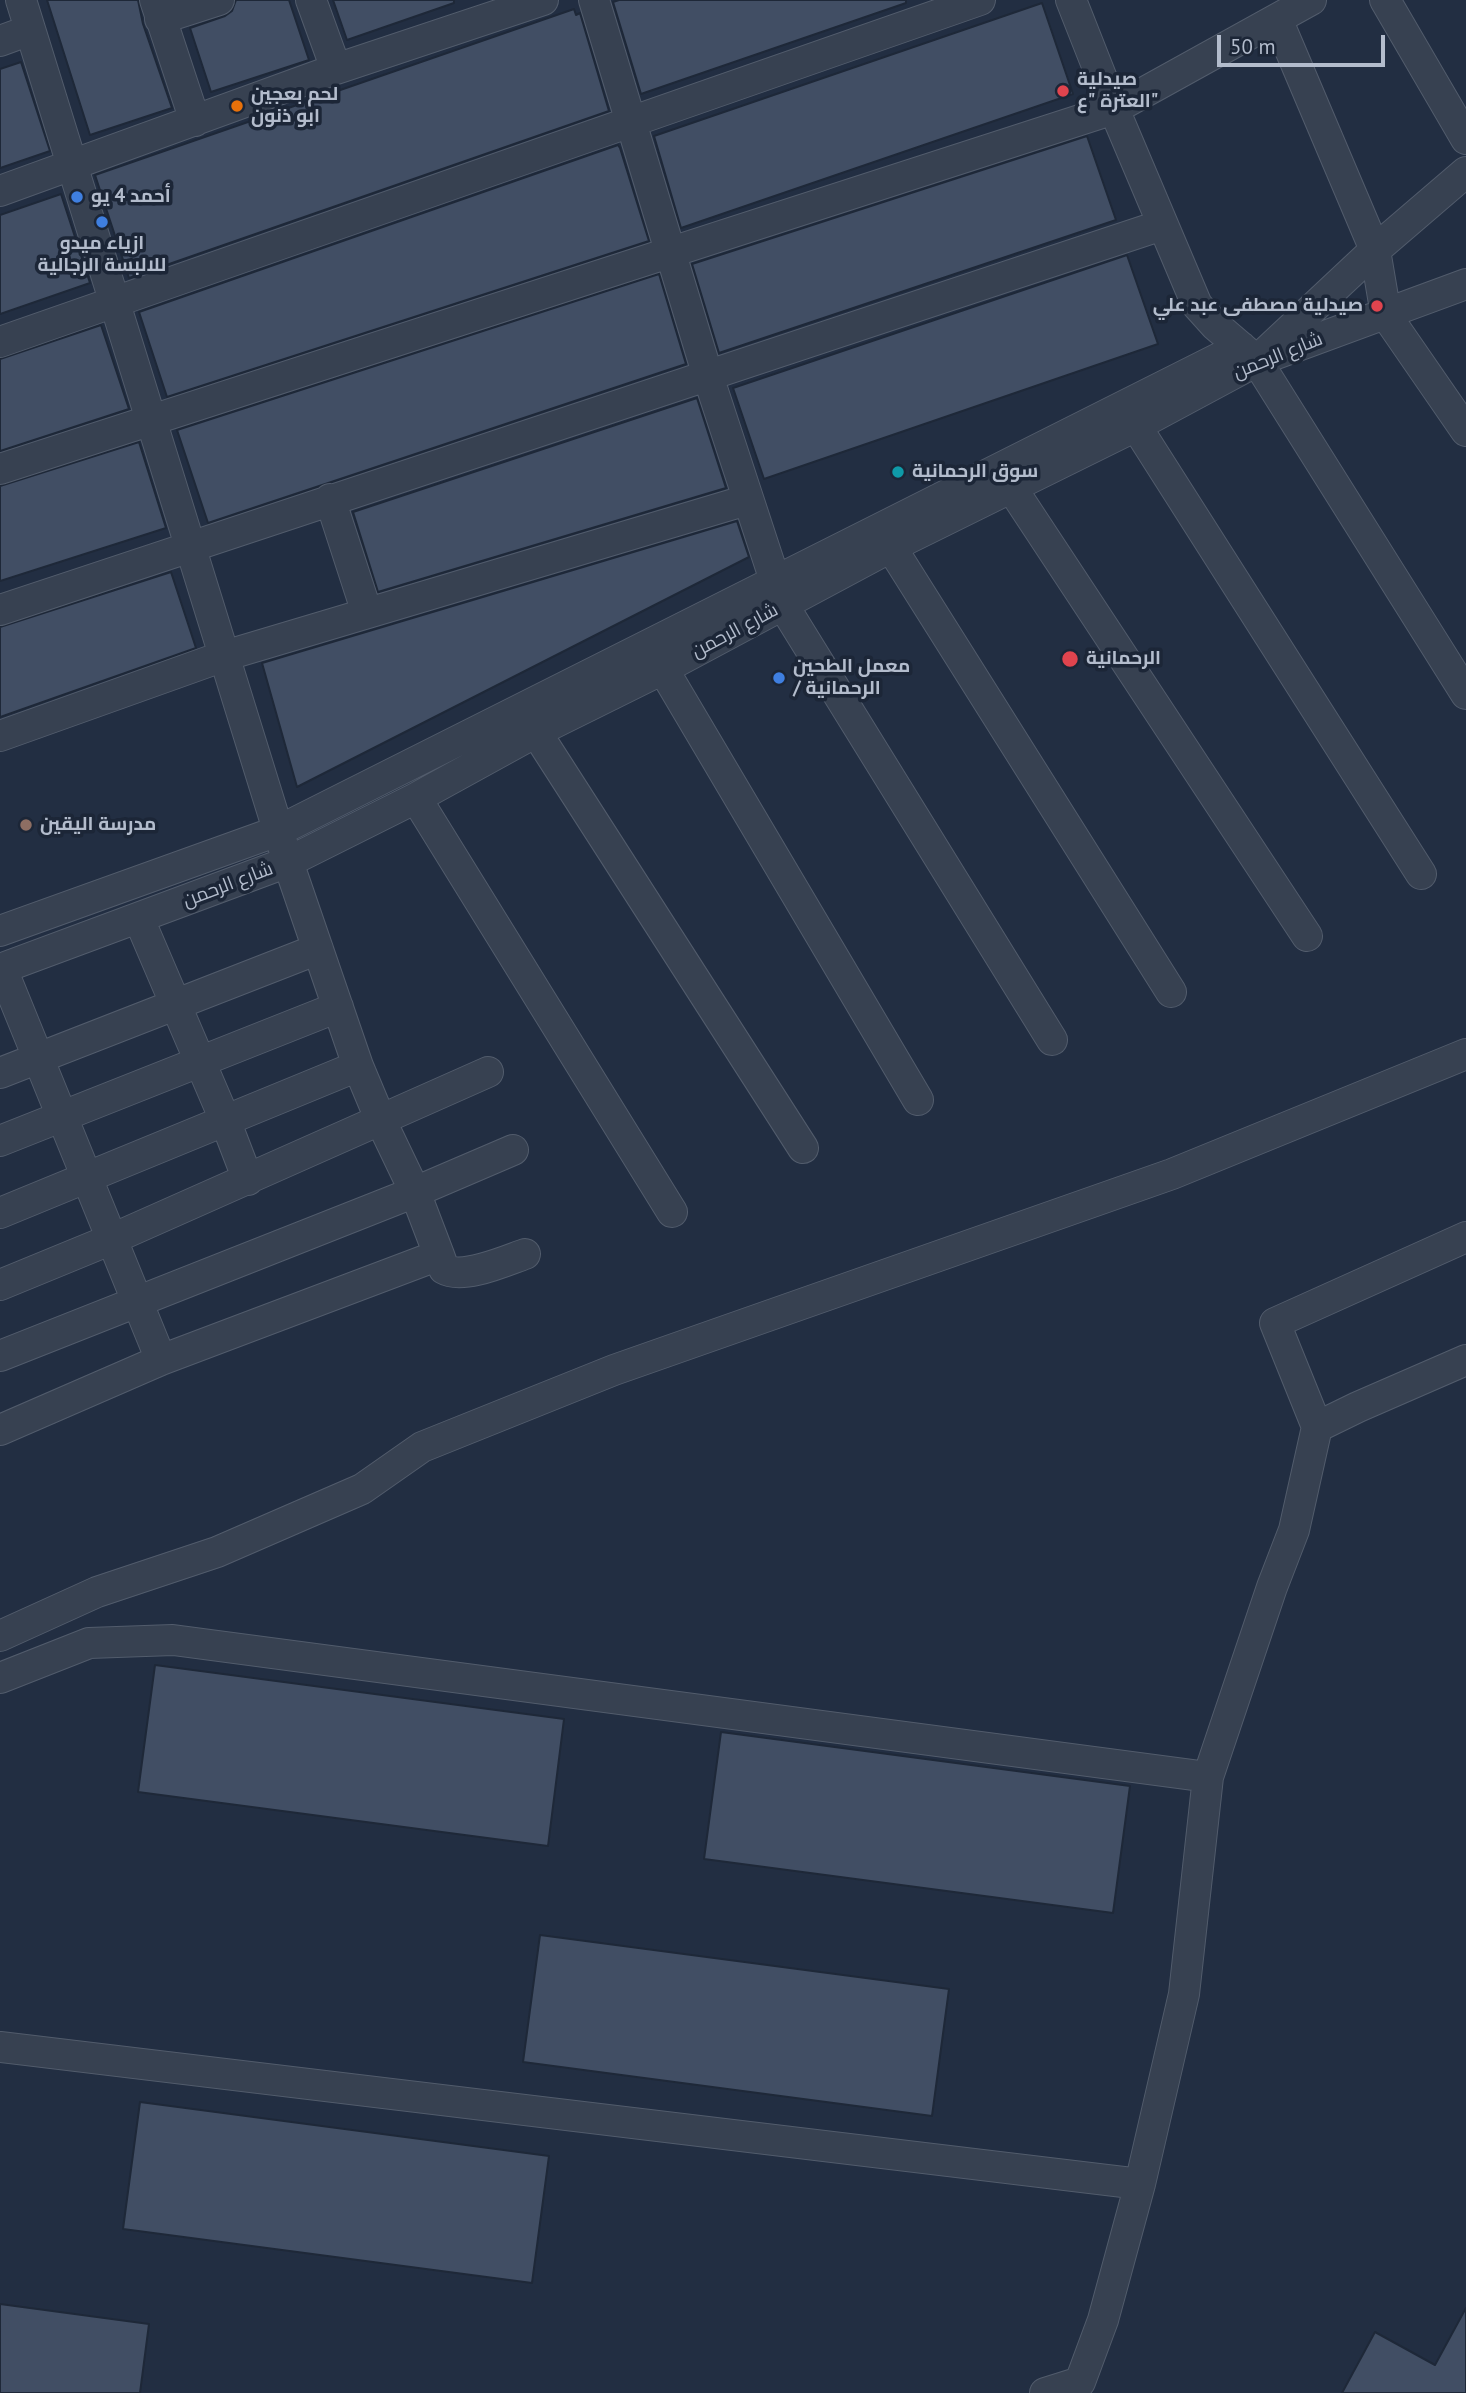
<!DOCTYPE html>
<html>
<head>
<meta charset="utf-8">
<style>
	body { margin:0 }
	#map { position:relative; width:1466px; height:2393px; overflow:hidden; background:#222e42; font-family:"PT Sans",sans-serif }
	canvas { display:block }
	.scale { position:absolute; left:1217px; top:35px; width:168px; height:32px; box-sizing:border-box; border:4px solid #b3bccc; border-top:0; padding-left:9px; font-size:21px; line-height:24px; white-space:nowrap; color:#b3bccc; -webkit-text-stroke:5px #1c2637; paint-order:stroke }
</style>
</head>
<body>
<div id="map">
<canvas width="1466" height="2393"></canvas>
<div class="scale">50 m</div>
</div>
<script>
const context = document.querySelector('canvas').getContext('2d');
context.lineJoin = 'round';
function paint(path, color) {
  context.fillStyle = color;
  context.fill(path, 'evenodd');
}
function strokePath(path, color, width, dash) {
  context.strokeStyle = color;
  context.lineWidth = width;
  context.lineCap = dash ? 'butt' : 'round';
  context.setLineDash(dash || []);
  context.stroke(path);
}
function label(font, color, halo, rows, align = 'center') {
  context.font = font + ' "PT Sans",Cairo,sans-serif';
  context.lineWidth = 7;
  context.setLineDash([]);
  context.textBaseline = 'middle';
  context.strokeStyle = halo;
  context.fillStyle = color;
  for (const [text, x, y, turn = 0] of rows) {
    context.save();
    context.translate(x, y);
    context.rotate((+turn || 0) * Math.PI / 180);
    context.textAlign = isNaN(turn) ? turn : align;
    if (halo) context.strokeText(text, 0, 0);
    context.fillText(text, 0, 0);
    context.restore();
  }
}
const building = new Path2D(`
	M 47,0 L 138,0 L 143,24 L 172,108 L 90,135 Z
	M 236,0 L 289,0 L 309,60 L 211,92 L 190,28 L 225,16 L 232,11 Z
	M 333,0 L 454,0 L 454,3 L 347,40 Z
	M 619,0 L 906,0 L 906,3 L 641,94 L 613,2 Z
	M 1042,3 L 1073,94 L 681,228 L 654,136 Z
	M 574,9 L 576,15 L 580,13 L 609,111 L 129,278 L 95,175 Z
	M 21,62 L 50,151 L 0,168 L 0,69 Z
	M 1087,136 L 1116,220 L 719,353 L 692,264 Z
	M 618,145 L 620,148 L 649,241 L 167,397 L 139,312 Z
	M 61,194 L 90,283 L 0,314 L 0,215 Z
	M 1127,255 L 1158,344 L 764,479 L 733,388 Z
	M 659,274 L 686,364 L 208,523 L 177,430 Z
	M 101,325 L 129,409 L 0,451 L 0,359 Z
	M 697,398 L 726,488 L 378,592 L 353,512 Z
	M 139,442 L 166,528 L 0,581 L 0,486 Z
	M 737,521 L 749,557 L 297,787 L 262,663 Z
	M 171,572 L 196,648 L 0,717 L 0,627 Z
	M 155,1665 L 564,1719 L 548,1846 L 138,1792 Z
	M 721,1732 L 1130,1786 L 1113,1913 L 704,1859 Z
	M 540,1935 L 949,1989 L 932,2116 L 523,2062 Z
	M 140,2102 L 549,2156 L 532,2283 L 123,2229 Z
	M 0,2304 L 149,2324 L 140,2393 L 0,2393 Z
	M 1466,2308 L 1466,2393 L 1342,2393 L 1375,2332 L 1435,2365 Z`);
paint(building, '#414e64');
strokePath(building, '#1e2838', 2);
const minor = new Path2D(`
	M 155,0 L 195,121
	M 311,0 L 336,69
	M 594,0 L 707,373 L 783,605 L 1052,1040
	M 1071,0 L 1114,109 L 1197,305 L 1215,325 L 1257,361 L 1466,694
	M 1385,0 L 1466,139
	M 160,19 L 219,0
	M 1277,19 L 1375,250 L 1386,315 L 1466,431
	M 0,41 L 30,30
	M 0,191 L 336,69 L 543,0
	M 0,342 L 980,0
	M 1265,353 L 1375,250 L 1466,172
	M 1136,426 L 1421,874
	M 0,469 L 1114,109 L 1311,0
	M 1011,487 L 1307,936
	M 330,499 L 367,613
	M 891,547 L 1171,992
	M 0,610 L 1162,225
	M 663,669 L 918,1100
	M 536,732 L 803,1148
	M 0,736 L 224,656 L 747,500
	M 416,798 L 672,1212
	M 139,919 L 225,1120 L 248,1180
	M 0,931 L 278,831 L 1241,347
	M 0,969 L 288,862 L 416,798 L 536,732 L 663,669 L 891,547 L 1136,426 L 1257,361 L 1466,284
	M 2,969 L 161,1360
	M 0,1073 L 318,949
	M 0,1141 L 338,1007
	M 0,1213 L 358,1066
	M 439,1255 L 444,1269 C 463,1280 505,1261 525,1254
	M 0,1285 L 112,1239 L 488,1072
	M 0,1356 L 415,1192 L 513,1150
	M 1317,1427 L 1275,1323 L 1466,1237
	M 0,1430 L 161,1360 L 439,1255 L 415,1192 L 381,1121 L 358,1066 L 288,862 L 21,0
	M 0,1636 L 97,1592 L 217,1552 L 362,1489 L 422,1447 L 614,1370 L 1172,1174 L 1466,1054
	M 0,1678 L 89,1643 L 173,1640 L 1208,1777
	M 0,2047 L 1140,2184
	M 1045,2393 L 1080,2382 L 1103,2320 L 1140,2184 L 1184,1994 L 1208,1777 L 1272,1587 L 1294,1530 L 1317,1427 L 1358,1407 L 1466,1360`);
strokePath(minor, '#525c6c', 32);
strokePath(minor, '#374151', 30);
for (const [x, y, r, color] of [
	[1063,91,7,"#e0444e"],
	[237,106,7,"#e8710a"],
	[77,197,7,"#3f7fe0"],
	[102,222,7,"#3f7fe0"],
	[1377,306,7,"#e0444e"],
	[898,472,7,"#0f9aa8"],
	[1070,659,9,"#e0444e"],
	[779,678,7,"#3f7fe0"],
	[26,825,7,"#8d6e63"]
]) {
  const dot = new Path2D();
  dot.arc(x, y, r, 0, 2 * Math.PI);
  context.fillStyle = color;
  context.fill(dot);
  strokePath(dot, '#1c2637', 2.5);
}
label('bold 19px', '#b3bccc', '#1c2637', [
	["صيدلية",1077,80],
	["العترة \"ع\"",1077,102],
	["لحم بعجين",251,95],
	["ابو ذنون",251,117],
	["أحمد 4 يو",91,197],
	["ازياء ميدو",102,244,"center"],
	["للالبسة الرجالية",102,266,"center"],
	["صيدلية مصطفى عبد علي",1363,306,"right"],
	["سوق الرحمانية",912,472],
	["الرحمانية",1086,659],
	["معمل الطحين",793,667],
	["/ الرحمانية",793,689],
	["مدرسة اليقين",40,825]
], 'left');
label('19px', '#b3bccc', '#1c2637', [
	["شارع الرحمن",1278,356,-22],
	["شارع الرحمن",735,631,-28],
	["شارع الرحمن",228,885,-21]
]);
</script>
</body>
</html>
